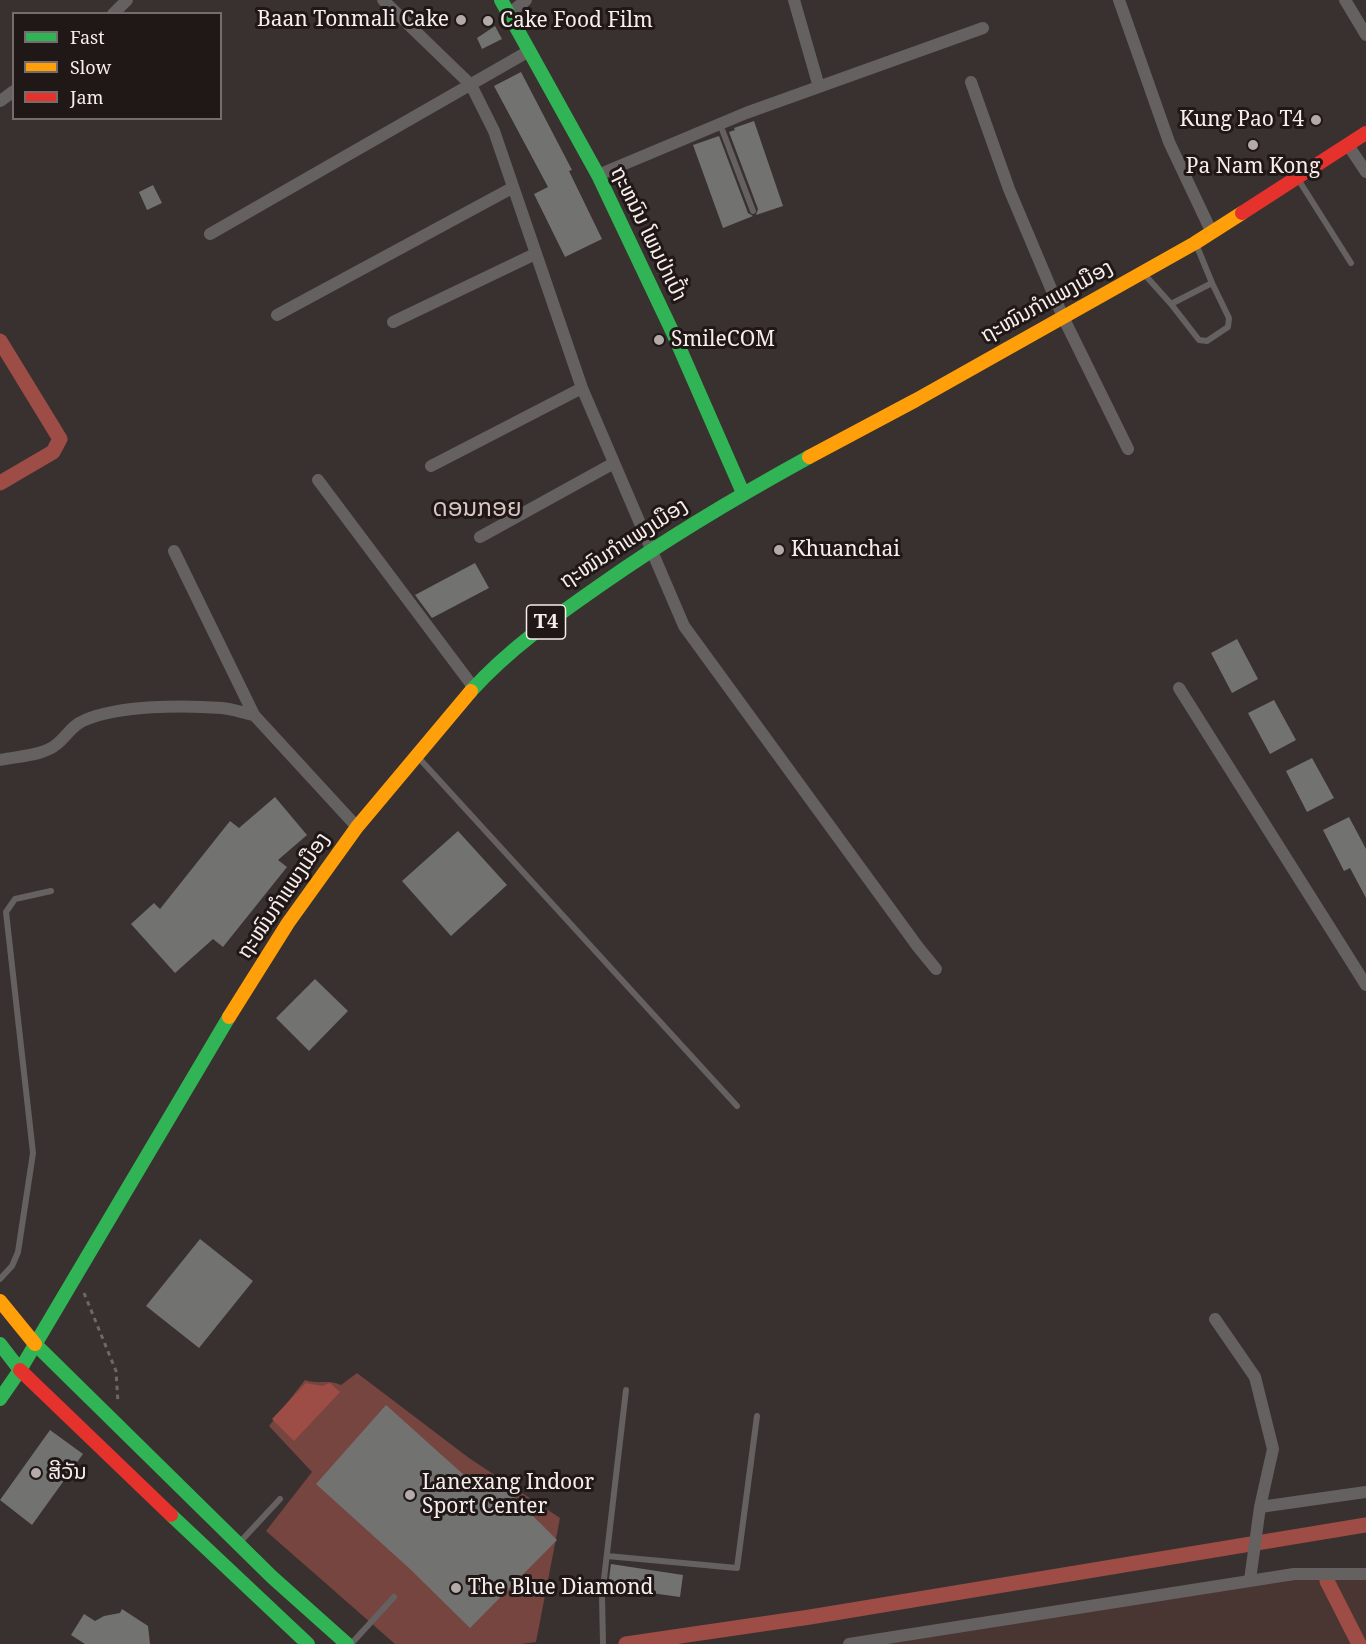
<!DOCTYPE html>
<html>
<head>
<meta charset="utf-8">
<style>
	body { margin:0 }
	#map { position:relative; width:1366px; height:1644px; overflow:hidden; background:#39312f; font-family:"Noto Serif",serif }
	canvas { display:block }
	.legend { position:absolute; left:12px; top:12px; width:210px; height:108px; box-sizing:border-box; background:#1f1817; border:2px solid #756d6c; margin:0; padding:8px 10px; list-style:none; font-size:18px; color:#f7edeb }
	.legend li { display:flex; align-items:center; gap:12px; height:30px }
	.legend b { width:30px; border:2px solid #756d6c }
</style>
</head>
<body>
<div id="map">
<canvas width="1366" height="1644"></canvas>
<ul class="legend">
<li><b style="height:8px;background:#30b455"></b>Fast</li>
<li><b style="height:8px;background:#ff9f0a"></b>Slow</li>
<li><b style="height:8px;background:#e5322d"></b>Jam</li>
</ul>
</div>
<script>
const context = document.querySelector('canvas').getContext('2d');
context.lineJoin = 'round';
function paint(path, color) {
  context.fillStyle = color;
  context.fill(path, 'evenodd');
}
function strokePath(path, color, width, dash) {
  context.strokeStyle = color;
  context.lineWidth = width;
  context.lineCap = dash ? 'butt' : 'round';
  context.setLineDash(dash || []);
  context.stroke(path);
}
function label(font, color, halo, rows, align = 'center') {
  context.font = font + ' "Noto Serif","Noto Sans Lao",serif';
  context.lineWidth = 6;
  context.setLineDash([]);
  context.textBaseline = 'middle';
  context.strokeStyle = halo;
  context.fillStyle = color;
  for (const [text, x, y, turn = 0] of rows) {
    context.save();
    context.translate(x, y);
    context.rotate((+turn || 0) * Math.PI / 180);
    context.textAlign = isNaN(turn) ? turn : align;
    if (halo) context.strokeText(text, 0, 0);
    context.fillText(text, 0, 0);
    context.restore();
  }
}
paint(new Path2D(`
	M 1366,1574 L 1366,1644 L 877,1644 L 1250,1580 Z`), '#493532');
paint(new Path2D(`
	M 357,1373 L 469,1458 L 560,1518 L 536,1642 L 521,1644 L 395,1644 L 266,1531 L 312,1472 L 269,1426 L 305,1380 C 321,1385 326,1379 341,1385 Z`), '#77453f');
paint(new Path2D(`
	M 306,1383 L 322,1386 L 330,1383 L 340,1392 L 294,1441 L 272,1419 Z`), '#9d4d45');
strokePath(new Path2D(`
	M 0,341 L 60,439 L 53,452 L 0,483
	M 1327,1581 L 1359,1644
	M 626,1644 L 810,1617 L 1366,1525`), '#9d4d45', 15);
paint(new Path2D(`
	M 495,26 L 502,39 L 482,49 L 477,38 Z
	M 521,72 L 572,170 L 569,171 L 602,239 L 565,257 L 534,194 L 548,187 L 494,86 Z
	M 754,121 L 783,206 L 756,215 L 758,209 L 729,132 L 735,130 L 734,128 Z
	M 719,136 L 748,213 L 753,216 L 723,228 L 693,145 Z
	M 153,185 L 162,203 L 147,210 L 139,192 Z
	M 475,563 L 489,588 L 432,618 L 415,595 Z
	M 1237,639 L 1258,679 L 1232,693 L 1211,653 Z
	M 1274,700 L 1296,740 L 1270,754 L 1248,713 Z
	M 1312,758 L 1334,798 L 1307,812 L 1286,771 Z
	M 275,797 L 307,835 L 278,860 L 287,867 L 223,947 L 213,939 L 175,973 L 131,924 L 154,903 L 160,909 L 230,821 L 239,828 Z
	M 1349,817 L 1366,849 L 1366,898 L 1350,868 L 1344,871 L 1323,830 Z
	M 458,831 L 507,885 L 451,936 L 402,881 Z
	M 315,979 L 348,1011 L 309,1051 L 276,1018 Z
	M 200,1239 L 253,1281 L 199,1348 L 146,1306 Z
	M 386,1405 L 484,1493 L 497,1480 L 557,1540 L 470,1628 L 410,1569 L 316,1484 Z
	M 50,1430 L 83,1454 L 32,1525 L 0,1500 Z
	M 611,1564 L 683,1575 L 680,1597 L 608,1587 Z
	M 122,1609 L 148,1626 L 150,1644 L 85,1644 L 71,1635 L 84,1614 L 95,1621 L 104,1616 L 120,1613 Z`), '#727270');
strokePath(new Path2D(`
	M 84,1293 L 116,1371 L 118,1403`), '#6c6867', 3, [4.5, 4.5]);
strokePath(new Path2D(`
	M 720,124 L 753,211
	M 1298,179 L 1351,263
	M 1145,275 L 1171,304 L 1212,283 L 1196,244
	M 1171,304 L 1199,340 L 1207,341 L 1228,327 L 1229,318 L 1212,283
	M 417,756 L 737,1106
	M 0,1279 L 12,1266 L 18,1252 L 33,1153 L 6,912 L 15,899 L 51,891
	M 241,1541 L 280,1499
	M 607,1556 L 737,1568 L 757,1416
	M 351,1644 L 394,1597
	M 603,1644 L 602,1596 L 626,1390`), '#656161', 6);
strokePath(new Path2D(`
	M 383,0 L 471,85 L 494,131 L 582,388 L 684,626 L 918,947 L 936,969
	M 794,0 L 819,87
	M 1119,0 L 1169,142 L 1212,233
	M 1345,0 L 1366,35
	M 113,14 L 127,0
	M 509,14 L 526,0
	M 971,82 L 1009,189 L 1063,317 L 1128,449
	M 0,101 L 14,91
	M 1348,145 L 1366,172
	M 598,175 L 746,113 L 983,28
	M 210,234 L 529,51
	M 277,315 L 512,188
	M 393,322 L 535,254
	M 431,466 L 582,388
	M 318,480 L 474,688
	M 480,537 L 614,463
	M 174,551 L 254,715 L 357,827
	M 1179,688 L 1366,985
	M 0,760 C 18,756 43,756 57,744 C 67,736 72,725 85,720 C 120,705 184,705 222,708 C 233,709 243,713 254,715
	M 1215,1319 L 1255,1377 L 1273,1449 L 1260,1507
	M 1250,1580 L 1260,1507 L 1366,1492
	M 849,1644 L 1294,1574 L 1366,1574`), '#656161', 12);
strokePath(new Path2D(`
	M 501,0 L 598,175 L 673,333 L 743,493
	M 471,691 C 509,649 556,616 602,584 C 669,537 738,496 809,457
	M 0,1344 L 20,1370
	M 35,1344 L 272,1577 L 347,1644
	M 0,1399 L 20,1370 L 229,1017
	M 171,1515 L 308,1644`), '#30b455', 14);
strokePath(new Path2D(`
	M 809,457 L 916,400 L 1195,243 L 1242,213
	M 229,1017 L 288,923 L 357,827 L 471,691
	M 0,1301 L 35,1344`), '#ff9f0a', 14);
strokePath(new Path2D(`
	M 1242,213 L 1366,133
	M 20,1370 L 171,1515`), '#e5322d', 14);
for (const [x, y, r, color] of [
	[461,20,6,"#b4aba9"],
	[488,21,6,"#b4aba9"],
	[1316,120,6,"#b4aba9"],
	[1253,145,6,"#b4aba9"],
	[659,340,6,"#b4aba9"],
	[779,550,6,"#b4aba9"],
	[36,1473,6,"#b4aba9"],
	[410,1495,6,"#b4aba9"],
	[456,1588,6,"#b4aba9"]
]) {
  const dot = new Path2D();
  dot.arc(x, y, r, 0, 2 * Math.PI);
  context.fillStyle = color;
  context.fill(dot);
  strokePath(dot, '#1f1817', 2);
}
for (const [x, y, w] of [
	[546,622,39]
]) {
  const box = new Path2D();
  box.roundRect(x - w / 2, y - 17, w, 34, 4.5);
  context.fillStyle = '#1f1817';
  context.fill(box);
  strokePath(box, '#f7edeb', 1.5);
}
label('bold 20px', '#f7edeb', null, [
	["T4",546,622]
]);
label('21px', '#f7edeb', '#1f1817', [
	["Baan Tonmali Cake",449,20,"right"],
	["Cake Food Film",500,21],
	["Kung Pao T4",1304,120,"right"],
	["Pa Nam Kong",1253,167,"center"],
	["SmileCOM",671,340],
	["Khuanchai",791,550],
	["ສີວັນ",48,1473],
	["Lanexang Indoor",422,1483],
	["Sport Center",422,1507],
	["The Blue Diamond",468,1588]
], 'left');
label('21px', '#f7edeb', '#1f1817', [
	["ຖະຫນົນ ໂພນປ່າເປົ້າ",648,234,64],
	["ຖະໜົນກຳແພງເມືອງ",1047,302,-29],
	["ຖະໜົນກຳແພງເມືອງ",624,544,-33],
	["ຖະໜົນກຳແພງເມືອງ",284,896,-56]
]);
label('24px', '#d9c5c2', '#1f1817', [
	["ດອນກອຍ",477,509]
]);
</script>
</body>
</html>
